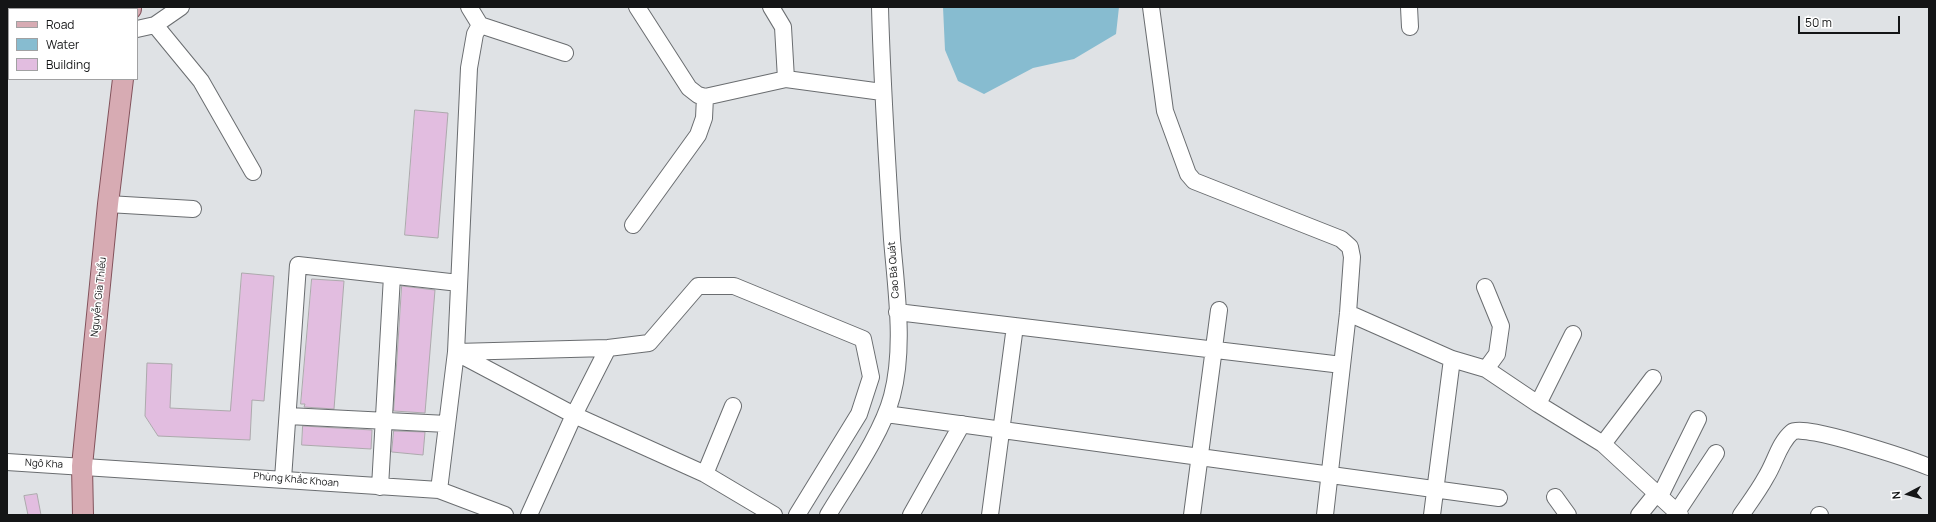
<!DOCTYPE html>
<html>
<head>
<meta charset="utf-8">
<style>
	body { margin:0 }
	#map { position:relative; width:1936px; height:522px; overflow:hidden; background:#dfe2e5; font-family:Manrope,sans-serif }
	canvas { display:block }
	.frame { position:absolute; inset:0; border:8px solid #141516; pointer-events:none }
	.legend { position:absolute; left:8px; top:8px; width:130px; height:72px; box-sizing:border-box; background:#fff; border:1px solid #a1a1a2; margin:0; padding:5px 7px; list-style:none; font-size:12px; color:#141516 }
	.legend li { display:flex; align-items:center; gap:8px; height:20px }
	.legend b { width:20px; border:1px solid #a1a1a2 }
	.north { position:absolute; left:1888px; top:474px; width:40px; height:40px; -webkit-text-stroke:3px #fff; paint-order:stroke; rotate:264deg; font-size:11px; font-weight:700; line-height:16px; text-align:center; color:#141516 }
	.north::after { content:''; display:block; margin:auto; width:14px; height:18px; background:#141516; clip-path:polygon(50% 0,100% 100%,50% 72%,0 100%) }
	.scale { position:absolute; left:1798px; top:16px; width:102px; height:18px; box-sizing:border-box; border:2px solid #141516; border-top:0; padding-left:5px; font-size:12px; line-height:14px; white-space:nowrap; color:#141516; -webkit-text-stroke:3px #fff; paint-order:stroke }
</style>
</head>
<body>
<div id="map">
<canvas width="1936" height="522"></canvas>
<div class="frame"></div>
<ul class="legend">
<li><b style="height:5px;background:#d7abb3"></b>Road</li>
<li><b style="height:11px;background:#87bcd0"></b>Water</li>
<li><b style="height:11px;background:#e2bde0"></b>Building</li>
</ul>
<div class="north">N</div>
<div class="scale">50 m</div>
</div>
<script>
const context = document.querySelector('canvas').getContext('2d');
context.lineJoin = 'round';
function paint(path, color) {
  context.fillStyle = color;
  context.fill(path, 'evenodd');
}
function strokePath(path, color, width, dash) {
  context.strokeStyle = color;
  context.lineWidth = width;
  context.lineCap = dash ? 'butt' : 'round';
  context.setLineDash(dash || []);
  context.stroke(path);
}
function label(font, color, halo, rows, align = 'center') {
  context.font = font + ' Manrope,sans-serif';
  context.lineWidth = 3;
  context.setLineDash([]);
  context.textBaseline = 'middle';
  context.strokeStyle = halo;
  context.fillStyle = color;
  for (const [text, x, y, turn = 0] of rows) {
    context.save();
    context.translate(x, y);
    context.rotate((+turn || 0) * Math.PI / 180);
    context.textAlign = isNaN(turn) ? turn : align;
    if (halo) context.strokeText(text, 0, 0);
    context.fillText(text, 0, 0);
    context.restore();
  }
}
paint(new Path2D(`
	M 943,7 L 1119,7 L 1116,34 L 1074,59 L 1033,68 L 984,94 L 958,81 L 945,50 Z`), '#87bcd0');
const building = new Path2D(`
	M 415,110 L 448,113 L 438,238 L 405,235 Z
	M 242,273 L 274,276 L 264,401 L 252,400 L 250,440 L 158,436 L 145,416 L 147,363 L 172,364 L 170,408 L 230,411 Z
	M 312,279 L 344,281 L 334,409 L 304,407 L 305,404 L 301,404 Z
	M 402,286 L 435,290 L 425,413 L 394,411 Z
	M 303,426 L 372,430 L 371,449 L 302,445 Z
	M 394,431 L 425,432 L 423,455 L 392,452 Z
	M 37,494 L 41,515 L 28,515 L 24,496 Z`);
paint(building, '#e2bde0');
strokePath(building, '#aca9ac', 1);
const minor = new Path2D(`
	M 637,7 L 689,88 L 698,95 L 705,97 L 786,79 L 882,92
	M 771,7 L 783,27 L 786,79
	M 1151,7 L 1165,111 L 1188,174 L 1194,181 L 1341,239 L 1350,247 L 1352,257 L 1348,313 L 1325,515
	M 1409,7 L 1410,27
	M 155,25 L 201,81 L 253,172
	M 480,25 L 565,53
	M 137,29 L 155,25 L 181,7
	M 108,204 L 193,209
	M 633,225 L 698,135 L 704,118 L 705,97
	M 1485,287 L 1501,326 L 1497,354 L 1486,369
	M 897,312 L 1342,365
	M 1348,313 L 1452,359 L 1486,369 L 1538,404 L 1603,444 L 1680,515
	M 456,352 L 608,348 L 649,343 L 698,286 L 734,286 L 863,339 L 871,377 L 859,414 L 797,515
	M 457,353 L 574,415 L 705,474 L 774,515
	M 1538,404 L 1573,334
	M 886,414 L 1499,498
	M 288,416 L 447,424
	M 1603,444 L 1653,378
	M 7,462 L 439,490 L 505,515
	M 705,474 L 733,406
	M 283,479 L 298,265 L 459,283
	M 380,487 L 392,276
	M 439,490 L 456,352 L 469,68 L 475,34 L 480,25 L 469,7
	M 1660,496 L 1698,419
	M 1555,497 L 1568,515
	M 529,515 L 574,415 L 608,348
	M 828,515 C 849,480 882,434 892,396 C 905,347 896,289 892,239 C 887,162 882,85 880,7
	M 911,515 L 962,424
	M 990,515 L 1015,326
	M 1192,515 L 1219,310
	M 1432,515 L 1452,359
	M 1639,515 L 1656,494
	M 1675,515 L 1716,453
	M 1741,515 C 1750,502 1759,490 1766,477 C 1775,463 1779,443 1792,432 C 1803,423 1912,460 1929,467
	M 1819,515 L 1820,515`);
const major = new Path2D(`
	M 131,9 L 131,7
	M 83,515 L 82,466 L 108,204 L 123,79`);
strokePath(minor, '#6a6d70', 18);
strokePath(major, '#82525b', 22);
strokePath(minor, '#fff', 16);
strokePath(major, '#d7abb3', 20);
label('10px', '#141516', '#fff', [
	["Cao Bá Quát",894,270,-94],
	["Nguyễn Gia Thiều",99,297,-84],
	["Ngô Kha",44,464,3],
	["Phùng Khắc Khoan",296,480,5]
]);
</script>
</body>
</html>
